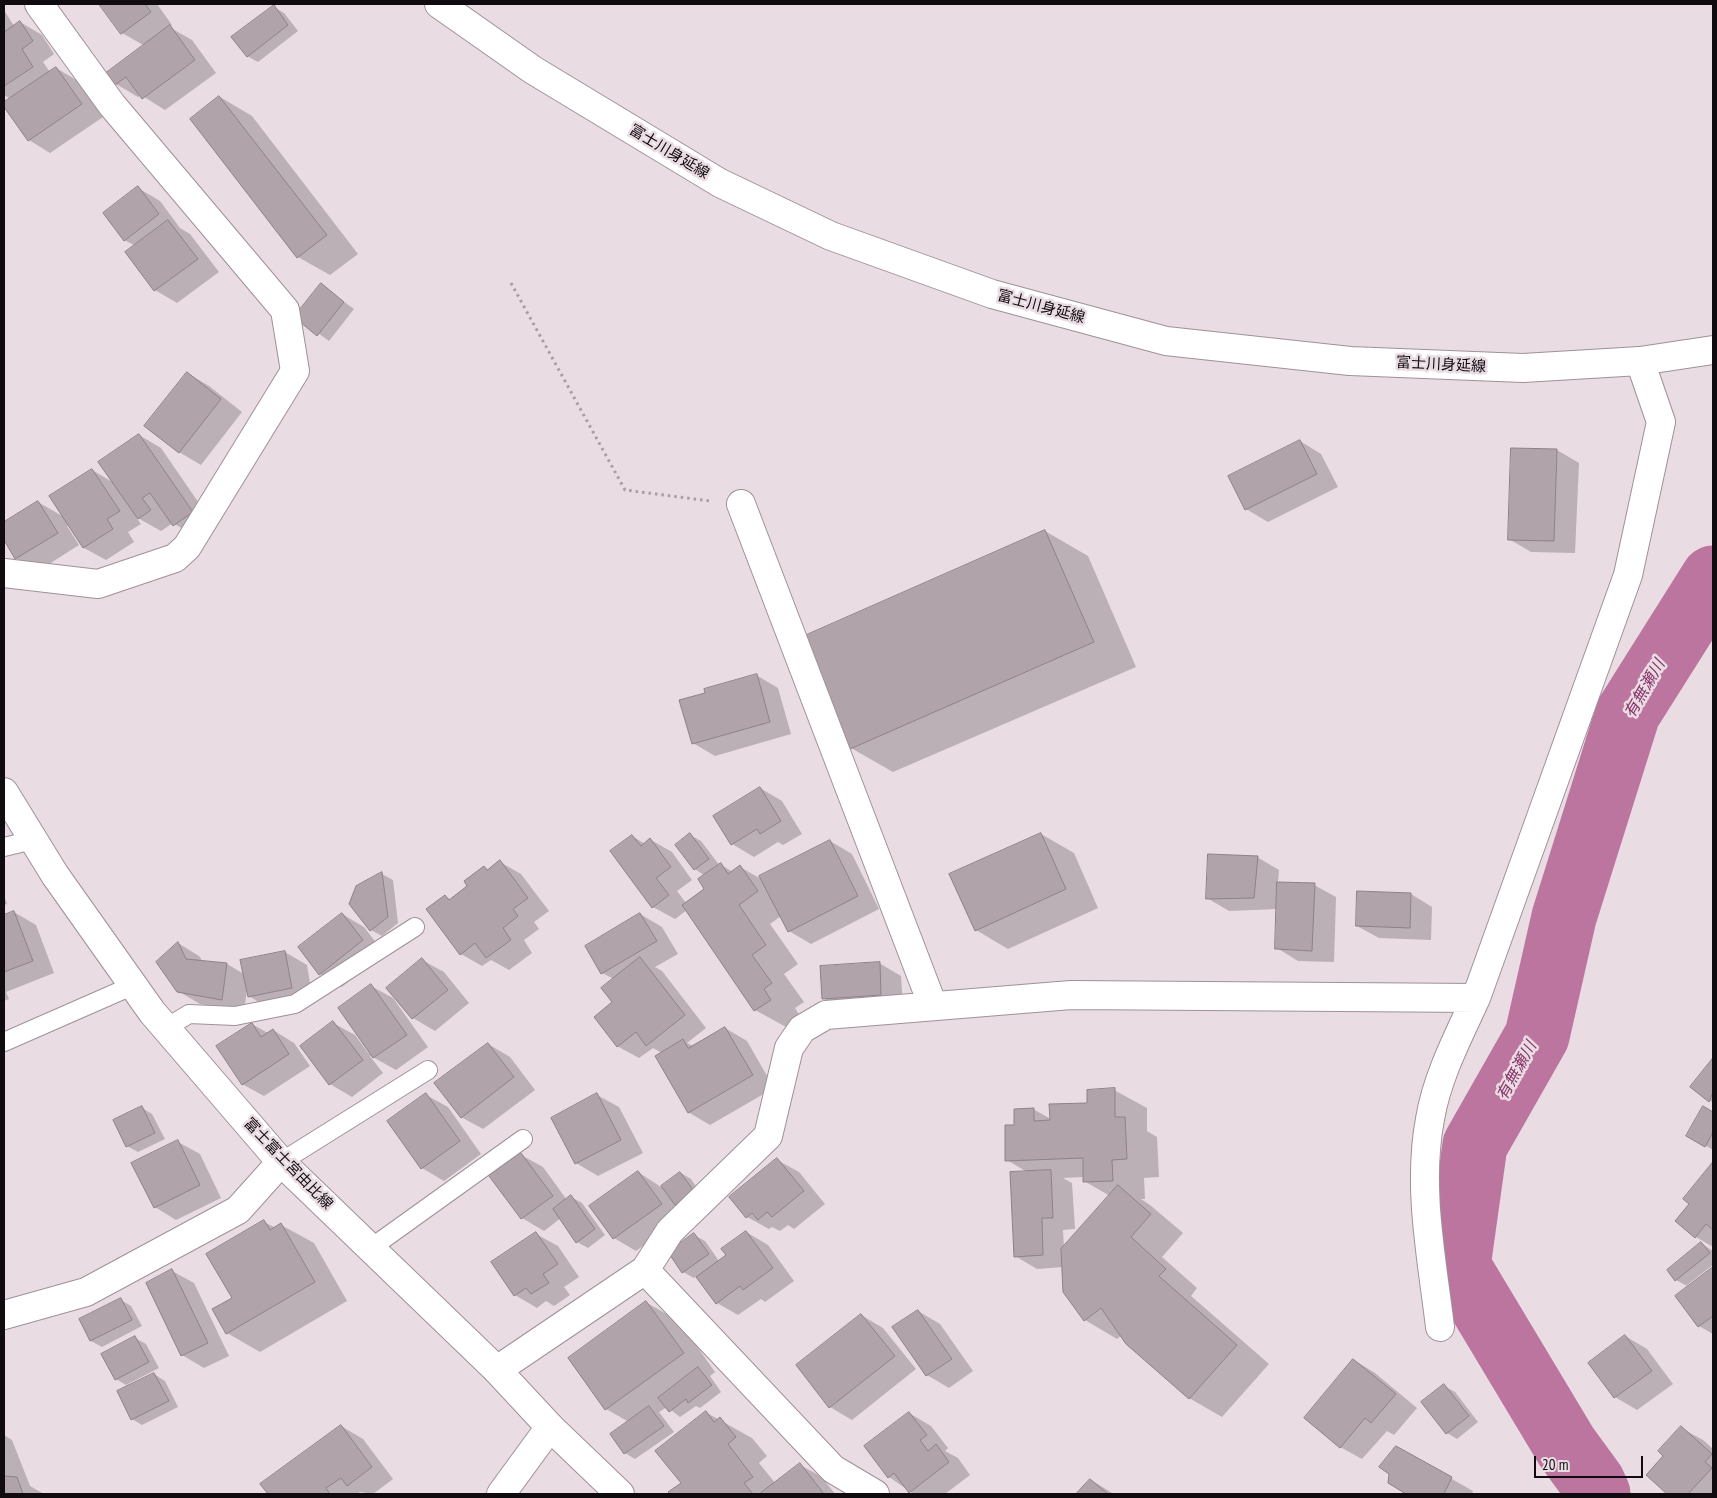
<!DOCTYPE html>
<html>
<head>
<meta charset="utf-8">
<style>
	body { margin:0 }
	#map { position:relative; width:1717px; height:1498px; overflow:hidden; background:#eadce3; font-family:"PT Sans Narrow",sans-serif }
	canvas { display:block }
	.frame { position:absolute; inset:0; border:5px solid #100b0e; pointer-events:none }
	.scale { position:absolute; left:1534px; top:1456px; width:109px; height:22px; box-sizing:border-box; border:2px solid #100b0e; border-top:0; padding-left:6px; font-size:15px; line-height:18px; white-space:nowrap; color:#100b0e; -webkit-text-stroke:4px #eadce3; paint-order:stroke }
</style>
</head>
<body>
<div id="map">
<canvas width="1717" height="1498"></canvas>
<div class="frame"></div>
<div class="scale">20 m</div>
</div>
<script>
const context = document.querySelector('canvas').getContext('2d');
context.lineJoin = 'round';
function paint(path, color) {
  context.fillStyle = color;
  context.fill(path, 'evenodd');
}
function strokePath(path, color, width, dash) {
  context.strokeStyle = color;
  context.lineWidth = width;
  context.lineCap = dash ? 'butt' : 'round';
  context.setLineDash(dash || []);
  context.stroke(path);
}
function label(font, color, halo, rows, align = 'center') {
  context.font = font + ' "PT Sans Narrow","Noto Sans JP",sans-serif';
  context.lineWidth = 5;
  context.setLineDash([]);
  context.textBaseline = 'middle';
  context.strokeStyle = halo;
  context.fillStyle = color;
  for (const [text, x, y, turn = 0] of rows) {
    context.save();
    context.translate(x, y);
    context.rotate((+turn || 0) * Math.PI / 180);
    context.textAlign = isNaN(turn) ? turn : align;
    if (halo) context.strokeText(text, 0, 0);
    context.fillText(text, 0, 0);
    context.restore();
  }
}
paint(new Path2D(`
	M 101,4 L 157,4 L 172,25 L 169,27 L 192,40 L 216,73 L 165,110 L 141,95 L 138,97 L 116,84 L 108,74 L 145,46 L 122,33 Z
	M 274,7 L 284,13 L 298,31 L 258,62 L 247,56 Z
	M 4,10 L 14,26 L 20,22 L 42,35 L 54,54 L 43,62 L 50,72 L 56,68 L 78,81 L 103,117 L 50,153 L 29,140 L 4,104 L 11,99 L 4,95 Z
	M 220,97 L 252,116 L 358,254 L 330,275 L 298,257 Z
	M 138,188 L 160,201 L 180,228 L 190,234 L 219,272 L 177,303 L 155,290 L 127,253 L 136,246 L 124,240 Z
	M 321,285 L 354,309 L 329,341 L 296,317 Z
	M 187,373 L 209,386 L 242,412 L 201,465 L 179,452 Z
	M 139,435 L 161,448 L 214,525 L 196,537 L 173,523 L 161,531 L 136,517 L 141,524 L 128,532 L 134,542 L 106,560 L 84,548 L 69,525 L 67,526 L 79,545 L 38,571 L 16,558 L 4,538 L 4,523 L 38,502 L 64,517 L 92,470 L 116,484 Z
	M 1300,441 L 1321,454 L 1338,487 L 1268,522 L 1246,509 Z
	M 1512,449 L 1557,450 L 1579,463 L 1575,553 L 1531,552 L 1509,539 Z
	M 1045,531 L 1088,556 L 1136,667 L 893,772 L 851,748 Z
	M 756,675 L 778,688 L 791,734 L 715,756 L 693,743 L 707,694 Z
	M 760,788 L 782,801 L 802,834 L 783,845 L 778,842 L 754,857 L 732,844 Z
	M 1041,834 L 1074,853 L 1098,908 L 1008,949 L 976,930 Z
	M 690,835 L 701,841 L 720,866 L 721,865 L 733,872 L 740,867 L 763,880 L 830,841 L 852,854 L 879,909 L 811,944 L 789,931 L 781,916 L 770,924 L 798,964 L 784,974 L 804,1002 L 795,1008 L 802,1019 L 788,1028 L 755,1010 L 687,910 L 675,919 L 653,907 L 632,836 L 645,844 L 651,840 L 672,852 L 692,880 L 677,891 L 686,903 L 706,890 L 705,876 L 695,869 Z
	M 1257,857 L 1279,870 L 1278,883 L 1314,885 L 1336,897 L 1334,962 L 1298,961 L 1277,948 L 1278,909 L 1229,911 L 1207,898 Z
	M 500,862 L 521,874 L 549,911 L 534,922 L 539,929 L 524,940 L 532,953 L 509,970 L 491,960 L 482,966 L 461,954 L 445,896 L 451,900 L 469,886 L 484,867 L 489,870 Z
	M 382,874 L 393,880 L 398,923 L 382,936 L 371,930 L 350,903 Z
	M 1411,894 L 1432,907 L 1431,940 L 1379,938 L 1357,926 Z
	M 4,895 L 7,904 L 4,905 Z
	M 14,912 L 36,925 L 54,973 L 6,992 L 9,999 L 4,1001 L 4,916 Z
	M 342,914 L 364,927 L 384,953 L 342,987 L 320,974 Z
	M 640,914 L 662,927 L 678,954 L 655,967 L 662,971 L 706,1028 L 687,1043 L 693,1046 L 725,1028 L 747,1041 L 774,1088 L 710,1125 L 688,1112 L 662,1053 L 653,1048 L 639,1058 L 617,1046 L 614,979 L 602,973 Z
	M 178,943 L 199,956 L 203,962 L 227,964 L 244,974 L 285,952 L 307,965 L 313,1001 L 270,1009 L 249,996 L 247,989 L 244,1012 L 200,1004 L 178,991 Z
	M 422,960 L 444,972 L 469,1003 L 435,1031 L 413,1018 L 388,989 Z
	M 879,963 L 901,976 L 903,1007 L 845,1011 L 823,998 Z
	M 371,986 L 393,998 L 428,1047 L 396,1070 L 369,1055 L 383,1073 L 352,1097 L 330,1084 L 301,1046 L 333,1023 L 355,1035 L 369,1054 L 371,1053 Z
	M 252,1024 L 268,1033 L 273,1030 L 294,1043 L 310,1066 L 264,1096 L 242,1084 Z
	M 488,1044 L 510,1057 L 535,1090 L 483,1129 L 461,1117 Z
	M 1713,1060 L 1713,1103 L 1692,1086 Z
	M 1114,1090 L 1147,1108 L 1147,1131 L 1157,1137 L 1159,1177 L 1144,1178 L 1145,1199 L 1141,1199 L 1150,1205 L 1183,1233 L 1162,1257 L 1197,1288 L 1191,1296 L 1269,1364 L 1222,1417 L 1189,1398 L 1122,1335 L 1117,1339 L 1085,1320 L 1063,1267 L 1037,1269 L 1015,1256 L 1027,1172 L 1007,1160 L 1015,1126 L 1033,1109 L 1051,1119 L 1089,1104 ZM 1084,1177 L 1084,1181 L 1110,1196 L 1064,1248 L 1063,1230 L 1075,1229 L 1072,1183 L 1063,1178 Z
	M 426,1095 L 448,1107 L 481,1154 L 444,1181 L 422,1168 Z
	M 597,1095 L 619,1107 L 643,1153 L 598,1176 L 576,1163 L 553,1118 Z
	M 142,1108 L 152,1114 L 165,1139 L 138,1152 L 127,1146 Z
	M 1703,1108 L 1713,1114 L 1713,1150 L 1688,1135 Z
	M 178,1142 L 200,1154 L 221,1198 L 176,1220 L 155,1207 Z
	M 521,1155 L 543,1167 L 567,1200 L 571,1197 L 582,1203 L 605,1235 L 588,1248 L 577,1242 L 561,1218 L 544,1231 L 522,1218 Z
	M 777,1160 L 799,1172 L 825,1204 L 794,1229 L 788,1225 L 780,1231 L 772,1227 L 769,1229 L 747,1217 Z
	M 1713,1164 L 1713,1247 L 1696,1237 L 1691,1204 L 1685,1199 Z
	M 638,1172 L 661,1187 L 681,1173 L 691,1179 L 704,1198 L 686,1210 L 673,1202 L 683,1216 L 636,1251 L 614,1238 Z
	M 264,1222 L 276,1228 L 281,1225 L 314,1243 L 347,1301 L 260,1352 L 227,1333 L 233,1298 Z
	M 746,1232 L 768,1245 L 794,1281 L 765,1302 L 761,1299 L 738,1315 L 717,1303 L 697,1276 L 694,1278 L 683,1272 L 694,1235 L 705,1241 L 719,1261 L 728,1255 Z
	M 536,1234 L 558,1246 L 579,1277 L 564,1287 L 570,1295 L 554,1306 L 546,1301 L 537,1308 L 515,1295 Z
	M 1701,1243 L 1713,1251 L 1713,1265 L 1687,1285 L 1689,1287 L 1676,1280 Z
	M 1713,1269 L 1713,1334 L 1699,1326 L 1677,1297 Z
	M 172,1271 L 194,1283 L 229,1356 L 204,1368 L 182,1355 Z
	M 121,1300 L 131,1306 L 142,1326 L 102,1347 L 91,1341 L 80,1320 Z
	M 647,1303 L 679,1321 L 715,1372 L 710,1376 L 721,1392 L 700,1408 L 696,1406 L 680,1417 L 667,1407 L 659,1412 L 674,1432 L 635,1459 L 625,1453 L 629,1422 L 606,1409 Z
	M 918,1311 L 940,1324 L 973,1371 L 949,1388 L 927,1375 L 894,1328 Z
	M 861,1315 L 883,1328 L 916,1369 L 852,1420 L 830,1407 Z
	M 1625,1336 L 1647,1349 L 1673,1384 L 1637,1410 L 1615,1397 L 1589,1363 Z
	M 135,1338 L 146,1344 L 159,1368 L 126,1385 L 116,1379 Z
	M 1354,1360 L 1375,1373 L 1417,1408 L 1394,1435 L 1387,1431 L 1362,1459 L 1340,1447 Z
	M 154,1374 L 165,1381 L 178,1407 L 142,1425 L 132,1419 Z
	M 1444,1386 L 1455,1392 L 1478,1422 L 1457,1439 L 1447,1433 Z
	M 707,1413 L 752,1438 L 767,1456 L 759,1463 L 776,1484 L 800,1465 L 822,1477 L 835,1494 L 671,1494 L 670,1493 L 683,1483 Z
	M 909,1413 L 931,1426 L 948,1448 L 945,1451 L 958,1458 L 970,1475 L 945,1494 L 914,1494 L 889,1477 Z
	M 341,1426 L 363,1439 L 393,1479 L 373,1494 L 360,1492 L 357,1494 L 269,1494 L 262,1485 Z
	M 1681,1428 L 1703,1440 L 1713,1449 L 1713,1494 L 1669,1494 L 1647,1475 L 1665,1456 Z
	M 4,1435 L 12,1440 L 30,1486 L 44,1494 L 4,1494 Z
	M 1397,1448 L 1473,1491 L 1472,1494 L 1408,1494 L 1389,1482 Z
	M 1091,1480 L 1112,1493 L 1114,1494 L 1078,1494 Z`), '#0003');
strokePath(new Path2D(`
	M 1598,1494 L 1593,1483 L 1566,1446 L 1458,1266 L 1475,1145 L 1537,1036 L 1564,917 L 1628,713 L 1713,578`), '#bc759e', 65);
const building = new Path2D(`
	M 99,4 L 145,4 L 151,12 L 121,34 Z
	M 274,5 L 288,25 L 247,57 L 231,37 Z
	M 20,21 L 33,41 L 22,49 L 33,67 L 4,86 L 4,29 L 5,31 Z
	M 170,25 L 195,60 L 142,99 L 126,77 L 115,85 L 106,73 Z
	M 56,67 L 82,104 L 28,141 L 4,107 L 4,102 Z
	M 219,96 L 327,235 L 297,258 L 190,119 Z
	M 138,186 L 159,214 L 124,241 L 103,213 Z
	M 168,220 L 198,259 L 154,291 L 125,252 Z
	M 321,283 L 344,302 L 317,336 L 294,317 Z
	M 187,372 L 221,399 L 179,453 L 144,426 Z
	M 139,434 L 193,512 L 173,526 L 150,493 L 142,498 L 151,510 L 138,519 L 98,462 Z
	M 1300,440 L 1317,474 L 1245,510 L 1228,476 Z
	M 1511,448 L 1557,449 L 1554,541 L 1508,540 Z
	M 92,469 L 120,511 L 107,519 L 113,529 L 83,548 L 49,496 Z
	M 38,501 L 58,533 L 15,559 L 4,540 L 4,522 Z
	M 1045,530 L 1094,642 L 850,749 L 802,637 Z
	M 757,674 L 770,722 L 692,744 L 679,700 L 705,693 L 704,689 Z
	M 760,787 L 781,821 L 760,834 L 757,829 L 731,845 L 713,816 Z
	M 690,833 L 709,859 L 694,870 L 675,845 Z
	M 1041,833 L 1066,889 L 975,931 L 949,874 Z
	M 632,835 L 641,846 L 650,838 L 671,867 L 656,878 L 669,895 L 652,908 L 610,851 Z
	M 830,840 L 858,896 L 788,932 L 759,876 Z
	M 1208,854 L 1258,856 L 1254,898 L 1206,899 Z
	M 500,860 L 528,898 L 513,909 L 518,916 L 503,928 L 511,940 L 486,958 L 475,943 L 460,955 L 426,909 L 445,895 L 449,900 L 467,886 L 464,881 L 484,866 L 487,870 Z
	M 721,863 L 728,874 L 740,865 L 758,891 L 739,905 L 766,945 L 752,955 L 772,983 L 764,989 L 771,1000 L 754,1011 L 682,905 L 704,889 L 698,879 Z
	M 382,872 L 388,917 L 370,931 L 349,904 L 356,886 Z
	M 1277,882 L 1315,883 L 1312,951 L 1275,949 Z
	M 1357,891 L 1411,893 L 1410,928 L 1356,926 Z
	M 14,911 L 33,961 L 4,972 L 4,915 Z
	M 342,913 L 363,940 L 319,975 L 298,947 Z
	M 640,913 L 657,941 L 601,974 L 585,946 Z
	M 178,942 L 186,959 L 227,963 L 222,1000 L 177,992 L 156,962 Z
	M 285,951 L 292,988 L 248,997 L 240,960 Z
	M 640,957 L 685,1015 L 646,1046 L 636,1032 L 617,1047 L 594,1017 L 612,1002 L 601,988 Z
	M 422,958 L 448,990 L 412,1019 L 386,988 Z
	M 880,962 L 881,995 L 822,999 L 820,966 Z
	M 371,984 L 407,1035 L 373,1058 L 338,1008 Z
	M 333,1021 L 363,1060 L 329,1085 L 300,1046 Z
	M 252,1023 L 261,1037 L 273,1029 L 289,1054 L 242,1085 L 216,1046 Z
	M 725,1027 L 753,1075 L 688,1113 L 655,1056 L 683,1039 L 688,1048 Z
	M 488,1043 L 514,1077 L 461,1118 L 434,1083 Z
	M 1713,1058 L 1713,1092 L 1709,1102 L 1690,1087 Z
	M 1115,1088 L 1115,1117 L 1125,1117 L 1127,1159 L 1112,1160 L 1113,1181 L 1083,1182 L 1083,1158 L 1005,1161 L 1005,1125 L 1014,1125 L 1014,1109 L 1034,1108 L 1034,1121 L 1050,1120 L 1049,1104 L 1087,1103 L 1087,1090 Z
	M 426,1093 L 460,1141 L 421,1169 L 387,1121 Z
	M 597,1093 L 621,1140 L 575,1164 L 551,1118 Z
	M 142,1106 L 155,1133 L 126,1147 L 113,1120 Z
	M 1703,1106 L 1713,1112 L 1713,1132 L 1705,1147 L 1686,1136 Z
	M 178,1140 L 200,1185 L 154,1208 L 131,1163 Z
	M 521,1153 L 553,1196 L 521,1219 L 489,1176 Z
	M 777,1158 L 804,1191 L 772,1217 L 767,1212 L 758,1220 L 752,1213 L 746,1218 L 729,1197 Z
	M 1713,1162 L 1713,1230 L 1706,1224 L 1695,1238 L 1675,1221 L 1689,1204 L 1683,1199 Z
	M 1051,1170 L 1053,1218 L 1042,1218 L 1043,1255 L 1014,1257 L 1010,1172 Z
	M 638,1171 L 662,1204 L 613,1239 L 589,1206 Z
	M 680,1172 L 694,1191 L 675,1205 L 661,1186 Z
	M 1118,1185 L 1151,1214 L 1131,1237 L 1166,1269 L 1159,1276 L 1237,1345 L 1189,1399 L 1126,1344 L 1101,1308 L 1084,1321 L 1063,1292 L 1061,1249 Z
	M 571,1195 L 595,1229 L 576,1243 L 553,1209 Z
	M 264,1220 L 270,1230 L 281,1223 L 315,1282 L 226,1334 L 212,1309 L 232,1298 L 206,1254 Z
	M 746,1231 L 773,1268 L 743,1290 L 740,1286 L 716,1304 L 696,1277 L 726,1255 L 721,1249 Z
	M 536,1232 L 558,1264 L 543,1274 L 549,1283 L 531,1294 L 526,1288 L 514,1296 L 491,1262 Z
	M 694,1233 L 709,1254 L 682,1273 L 668,1252 Z
	M 1701,1242 L 1710,1253 L 1675,1281 L 1667,1270 Z
	M 1713,1267 L 1713,1316 L 1698,1327 L 1675,1296 Z
	M 172,1269 L 208,1343 L 181,1356 L 146,1283 Z
	M 121,1298 L 132,1320 L 90,1341 L 79,1319 Z
	M 646,1301 L 684,1353 L 605,1410 L 568,1358 Z
	M 918,1310 L 952,1359 L 926,1376 L 892,1327 Z
	M 861,1314 L 895,1356 L 829,1408 L 796,1365 Z
	M 1625,1335 L 1652,1371 L 1614,1398 L 1588,1363 Z
	M 135,1336 L 149,1362 L 115,1380 L 101,1354 Z
	M 1353,1359 L 1396,1394 L 1371,1423 L 1365,1418 L 1340,1448 L 1304,1418 Z
	M 698,1367 L 712,1385 L 688,1403 L 686,1399 L 669,1412 L 658,1398 Z
	M 154,1373 L 169,1401 L 131,1420 L 117,1391 Z
	M 1444,1384 L 1469,1416 L 1446,1434 L 1421,1402 Z
	M 649,1406 L 664,1426 L 624,1454 L 610,1434 Z
	M 706,1411 L 714,1422 L 720,1417 L 736,1437 L 728,1444 L 753,1477 L 744,1483 L 753,1494 L 670,1494 L 668,1492 L 681,1483 L 655,1451 Z
	M 909,1412 L 927,1435 L 920,1440 L 928,1451 L 936,1444 L 949,1462 L 909,1493 L 894,1473 L 888,1478 L 864,1446 Z
	M 341,1425 L 372,1467 L 347,1486 L 341,1478 L 326,1488 L 330,1494 L 268,1494 L 260,1484 Z
	M 1681,1426 L 1712,1454 L 1705,1462 L 1712,1468 L 1688,1494 L 1667,1494 L 1646,1475 L 1663,1456 L 1658,1451 Z
	M 1396,1446 L 1452,1477 L 1444,1494 L 1406,1494 L 1388,1483 L 1389,1474 L 1379,1467 Z
	M 800,1463 L 824,1494 L 762,1494 L 761,1493 Z
	M 4,1476 L 17,1477 L 23,1494 L 4,1494 Z
	M 1090,1479 L 1108,1494 L 1076,1494 Z`);
paint(building, '#b1a3aa');
strokePath(building, '#8e8188', 1);
const service = new Path2D(`
	M 4,847 L 33,840
	M 166,1028 L 189,1014 L 235,1016 L 295,1004 L 415,927
	M 4,1042 L 134,985
	M 281,1162 L 428,1070
	M 371,1248 L 523,1139`);
const minor = new Path2D(`
	M 741,504 L 933,1006
	M 4,573 L 98,584 L 175,558 L 187,547 L 295,371 L 285,310 L 112,105 L 39,4
	M 645,1270 L 833,1469 L 875,1494
	M 4,1315 L 86,1292 L 238,1210 L 281,1162
	M 1440,1327 C 1432,1259 1417,1188 1430,1119 C 1437,1077 1458,1037 1476,998 L 1628,575 L 1661,422 L 1640,361
	M 497,1370 L 645,1270 L 670,1231 L 768,1136 L 789,1048 L 802,1029 L 826,1015 L 1071,995 L 1476,998
	M 501,1494 L 550,1427`);
const primary = new Path2D(`
	M 439,4 L 533,70 L 720,183 L 831,236 L 992,294 L 1166,341 L 1350,361 L 1523,368 L 1640,361 L 1713,350
	M 4,792 L 55,875 L 152,1012 L 281,1162 L 497,1370 L 550,1427 L 620,1494`);
strokePath(service, '#9e9198', 20);
strokePath(minor, '#9e9198', 30);
strokePath(primary, '#9e9198', 30);
strokePath(new Path2D(`
	M 511,283 L 625,490 L 710,501`), '#a89da3', 3, [2.5, 4]);
strokePath(service, '#fff', 18);
strokePath(minor, '#fff', 28);
strokePath(primary, '#fff', 28);
label('15px', '#100b0e', '#eadce3', [
	["富士川身延線",669,152,31],
	["富士川身延線",1041,307,15],
	["富士川身延線",1441,365,3],
	["富士富士宮由比線",288,1164,46]
]);
label('italic 16px', '#873168', '#eadce3', [
	["有無瀬川",1645,689,-60],
	["有無瀬川",1517,1071,-61]
]);
</script>
</body>
</html>
